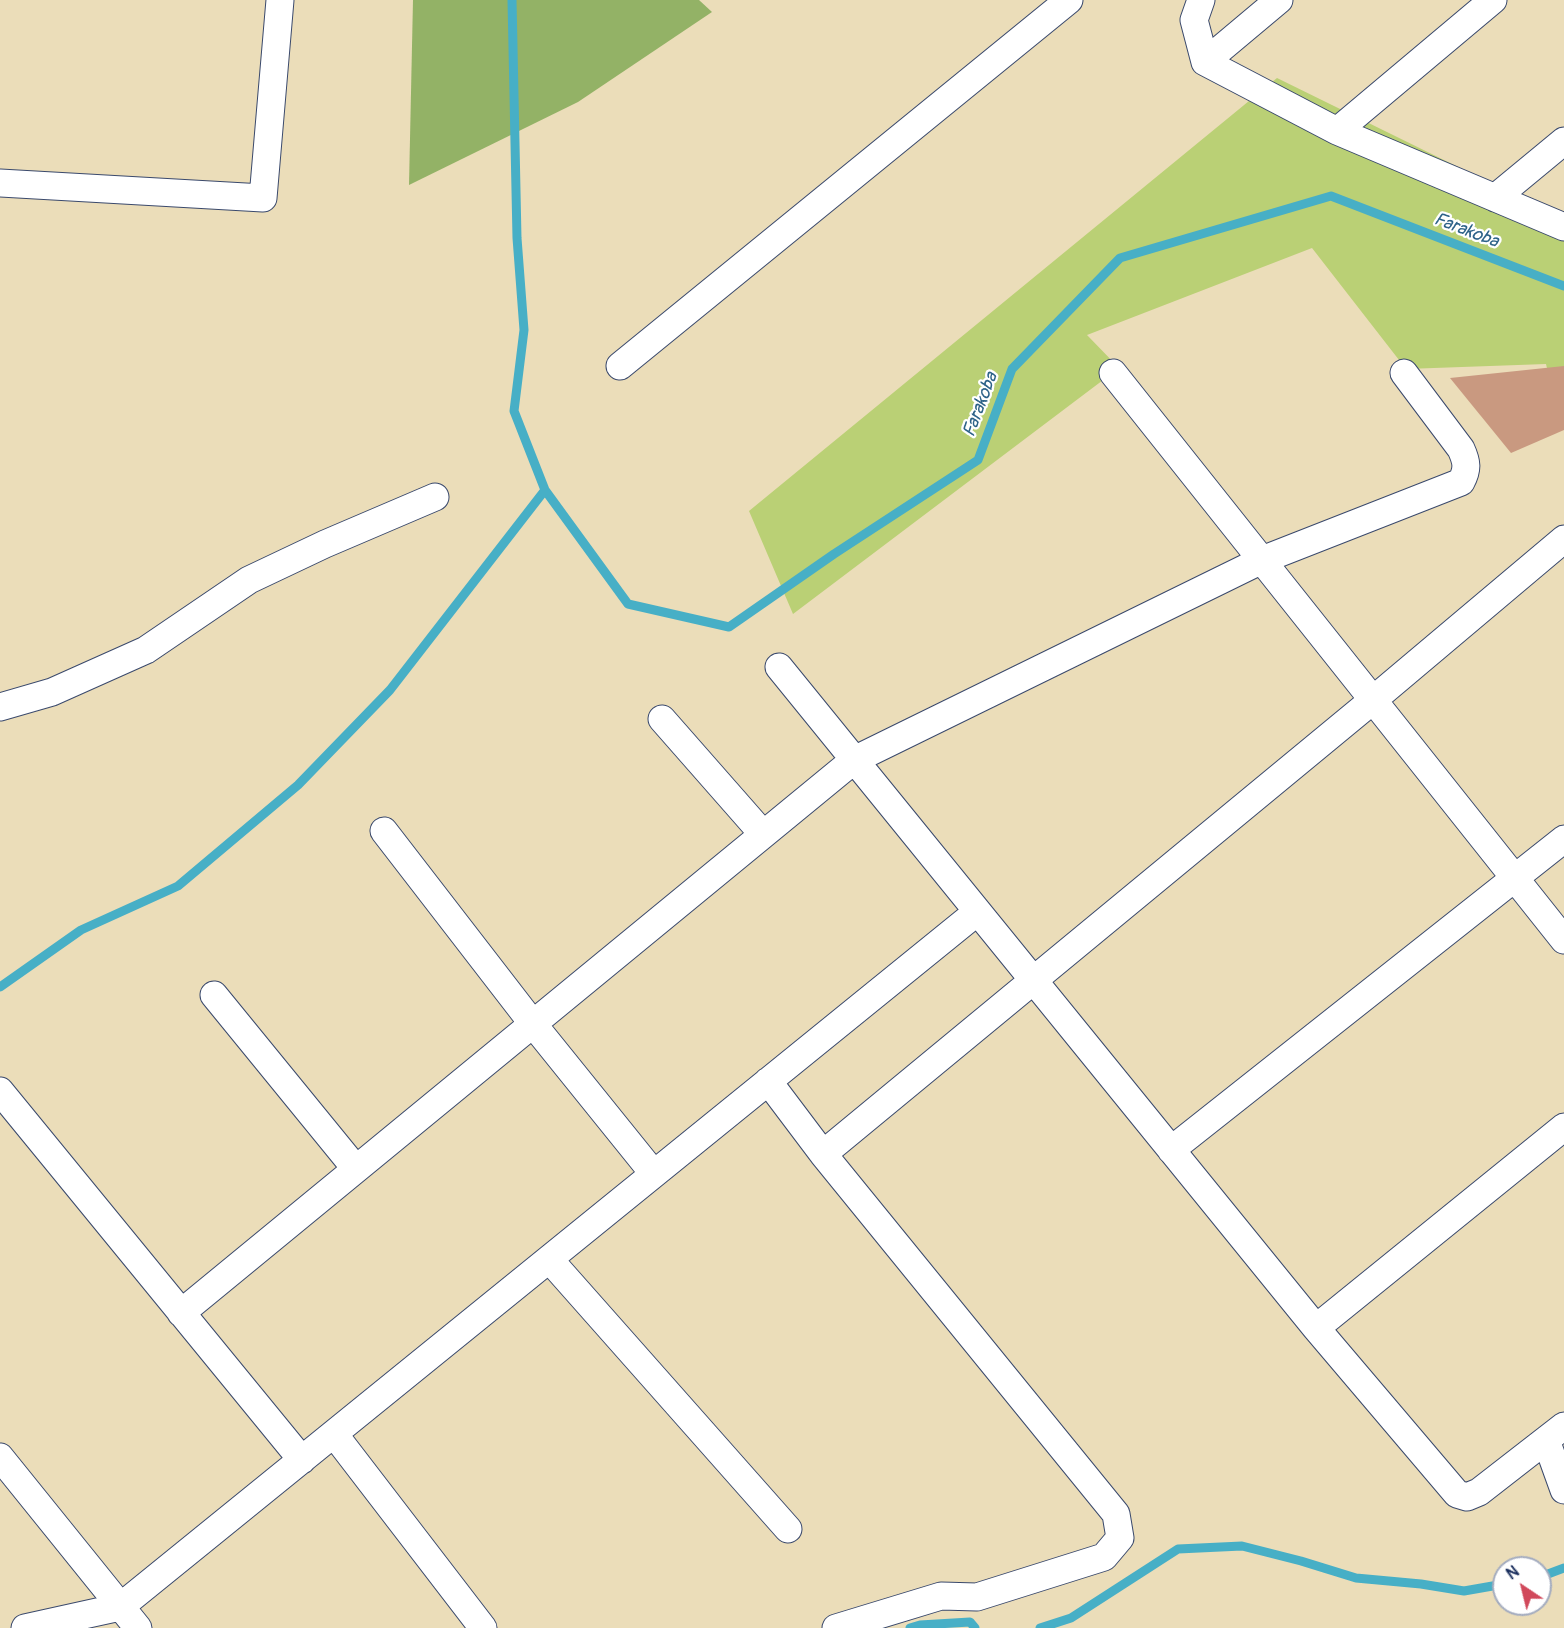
<!DOCTYPE html>
<html>
<head>
<meta charset="utf-8">
<style>
	body { margin:0 }
	#map { position:relative; width:1564px; height:1628px; overflow:hidden; background:#ebddb9; font-family:Pangolin,sans-serif }
	canvas { display:block }
	.north { position:absolute; left:1492px; top:1556px; width:60px; height:60px; box-sizing:border-box; background:#fff; border:2px solid #a4acbf; border-radius:50%; rotate:325deg; font-size:16px; font-weight:700; line-height:24px; text-align:center; color:#1b2f5e }
	.north::after { content:''; display:block; margin:auto; width:21px; height:27px; background:#d1495b; clip-path:polygon(50% 0,100% 100%,50% 72%,0 100%) }
</style>
</head>
<body>
<div id="map">
<canvas width="1564" height="1628"></canvas>
<div class="north">N</div>
</div>
<script>
const context = document.querySelector('canvas').getContext('2d');
context.lineJoin = 'round';
function paint(path, color) {
  context.fillStyle = color;
  context.fill(path, 'evenodd');
}
function strokePath(path, color, width, dash) {
  context.strokeStyle = color;
  context.lineWidth = width;
  context.lineCap = dash ? 'butt' : 'round';
  context.setLineDash(dash || []);
  context.stroke(path);
}
function label(font, color, halo, rows, align = 'center') {
  context.font = font + ' Pangolin,sans-serif';
  context.lineWidth = 4.5;
  context.setLineDash([]);
  context.textBaseline = 'middle';
  context.strokeStyle = halo;
  context.fillStyle = color;
  for (const [text, x, y, turn = 0] of rows) {
    context.save();
    context.translate(x, y);
    context.rotate((+turn || 0) * Math.PI / 180);
    context.textAlign = isNaN(turn) ? turn : align;
    if (halo) context.strokeText(text, 0, 0);
    context.fillText(text, 0, 0);
    context.restore();
  }
}
paint(new Path2D(`
	M 1277,78 L 1564,219 L 1564,427 L 1561,428 L 1546,364 L 1406,369 L 1312,248 L 1087,335 L 1119,368 L 793,614 L 749,511 Z`), '#bad075');
paint(new Path2D(`
	M 413,0 L 699,0 L 712,12 L 578,102 L 409,185 Z`), '#93b266');
strokePath(new Path2D(`
	M 512,0 L 517,238 L 524,330 L 514,411 L 545,490 L 628,604 L 729,627 L 834,554 L 978,460 L 1012,369 L 1120,258 L 1331,196 L 1564,286
	M 0,987 L 81,930 L 178,886 L 298,785 L 390,690 L 545,490
	M 1540,1577 L 1564,1568
	M 910,1628 L 920,1625 L 970,1622 L 975,1628
	M 1040,1628 L 1071,1618 L 1178,1549 L 1242,1546 L 1301,1561 L 1356,1578 L 1421,1584 L 1464,1591 L 1504,1584`), '#47afc6', 9);
paint(new Path2D(`
	M 1564,366 L 1564,430 L 1511,453 L 1450,378 Z`), '#c99980');
const minor = new Path2D(`
	M 1201,0 L 1194,20 L 1205,62 L 1337,131 L 1564,227
	M 1205,62 L 1279,0
	M 1337,131 L 1493,0
	M 0,183 L 263,198 L 280,0
	M 1495,198 L 1564,141
	M 620,366 L 1069,0
	M 1113,373 L 1564,940
	M 779,667 L 1316,1328 L 1457,1494 L 1467,1497 L 1479,1492 L 1564,1426
	M 0,707 L 52,692 L 146,650 L 249,580 L 325,544 L 435,497
	M 662,719 L 763,834
	M 384,831 L 533,1024 L 654,1174
	M 214,995 L 356,1169
	M 768,1081 L 823,1154 L 1116,1514 L 1120,1538 L 1104,1557 L 977,1597 L 941,1596 L 836,1628
	M 0,1091 L 302,1460
	M 1171,1150 L 1564,839
	M 823,1154 L 1373,700 L 1564,539
	M 549,1259 L 788,1529
	M 181,1313 L 854,760 L 1262,560 L 1461,482 C 1468,469 1467,462 1461,449 L 1404,373
	M 1316,1328 L 1564,1127
	M 334,1434 L 483,1628
	M 1546,1440 L 1564,1490
	M 0,1457 L 138,1628
	M 25,1628 L 120,1607 L 977,912`);
strokePath(minor, '#3a496c', 29);
strokePath(minor, '#fff', 27);
label('italic 18px', '#2d6288', '#fff', [
	["Farakoba",1466,231,21],
	["Farakoba",981,405,-69]
]);
</script>
</body>
</html>
